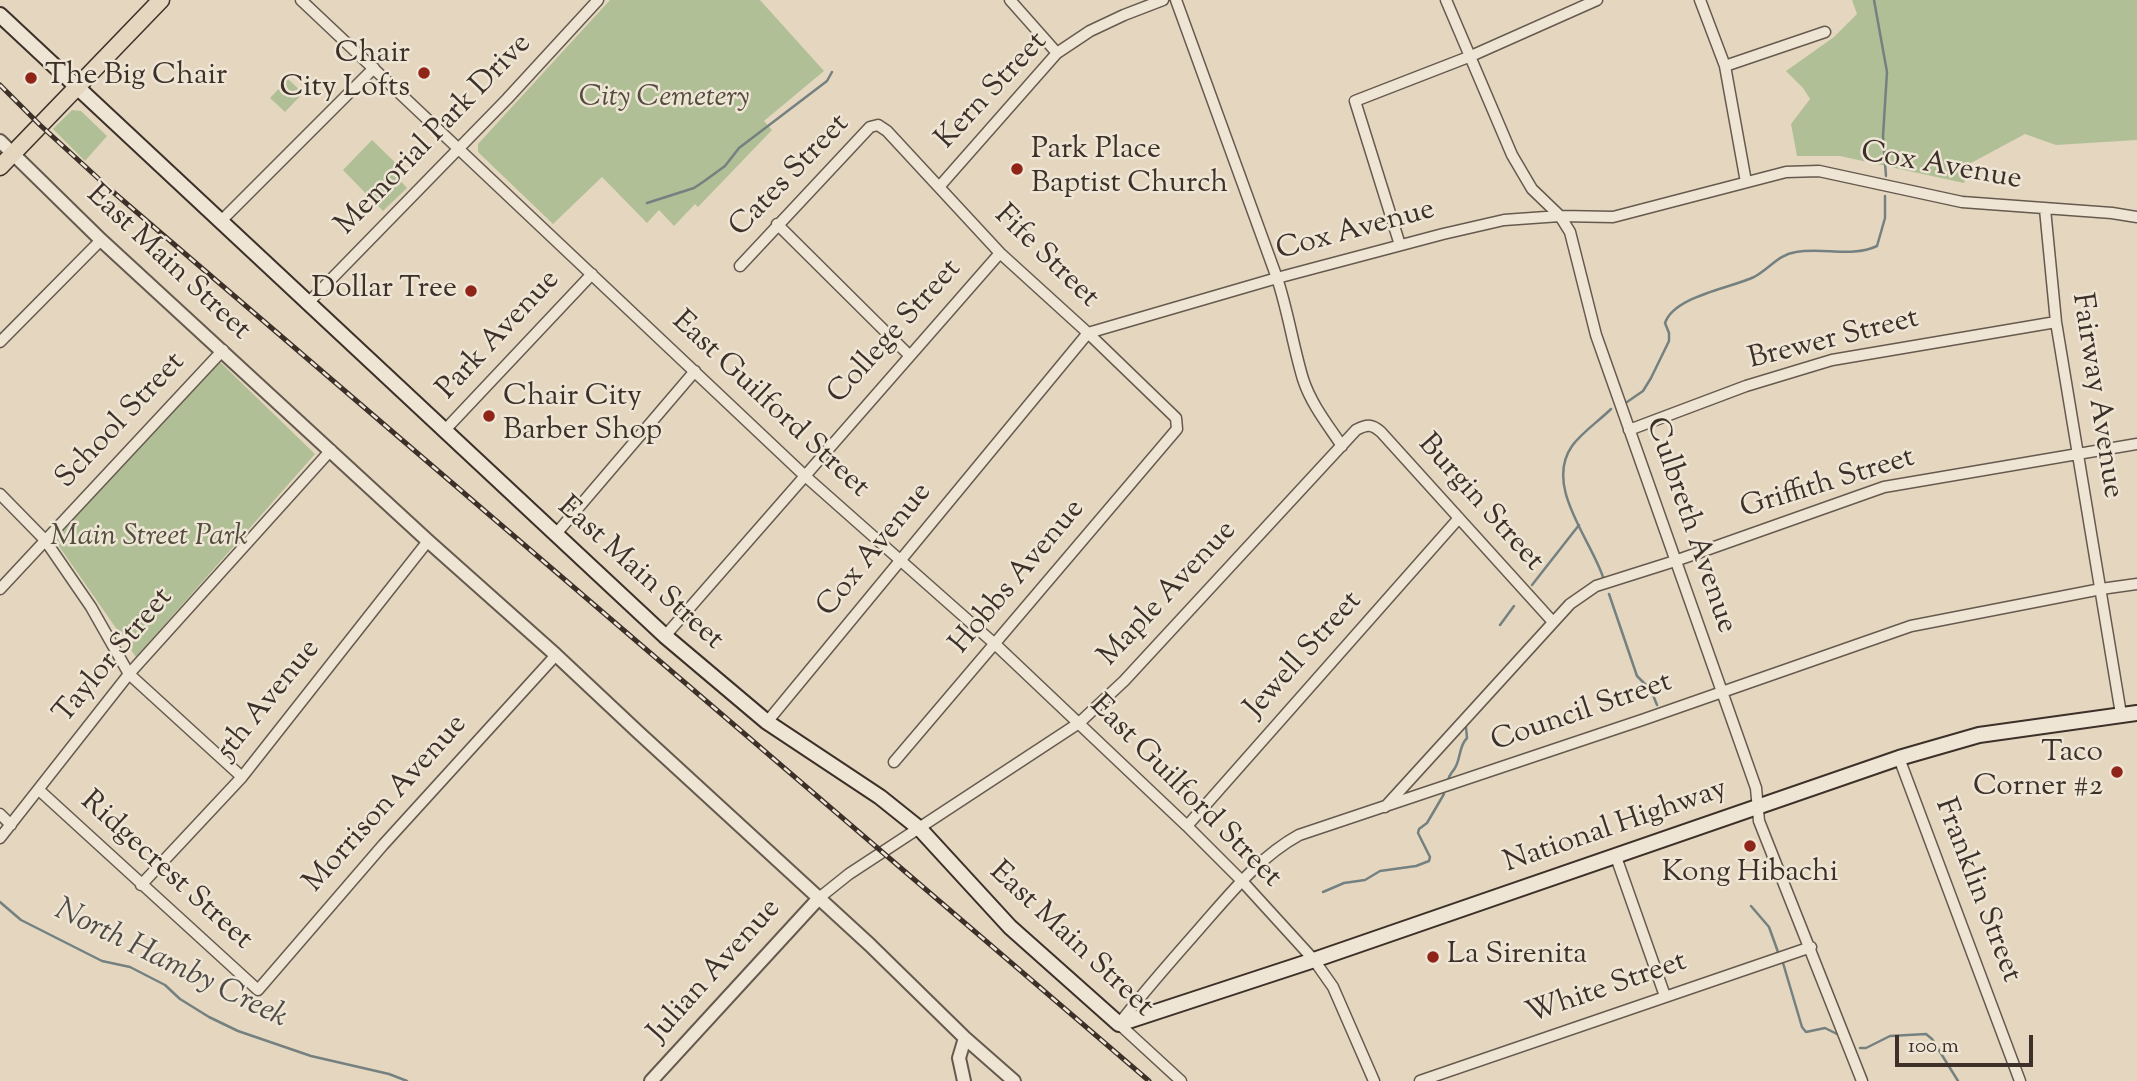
<!DOCTYPE html>
<html>
<head>
<meta charset="utf-8">
<style>
	body { margin:0 }
	#map { position:relative; width:2137px; height:1081px; overflow:hidden; background:#e5d7bf; font-family:"Sorts Mill Goudy",serif }
	canvas { display:block }
	.scale { position:absolute; left:1895px; top:1035px; width:138px; height:32px; box-sizing:border-box; border:4px solid #3c3029; border-top:0; padding-left:9px; font-size:21px; line-height:24px; white-space:nowrap; color:#3c3029; -webkit-text-stroke:5px #eee5d5; paint-order:stroke }
</style>
</head>
<body>
<div id="map">
<canvas width="2137" height="1081"></canvas>
<div class="scale">100 m</div>
</div>
<script>
const context = document.querySelector('canvas').getContext('2d');
context.lineJoin = 'round';
function paint(path, color) {
  context.fillStyle = color;
  context.fill(path, 'evenodd');
}
function strokePath(path, color, width, dash) {
  context.strokeStyle = color;
  context.lineWidth = width;
  context.lineCap = dash ? 'butt' : 'round';
  context.setLineDash(dash || []);
  context.stroke(path);
}
function label(font, color, halo, rows, align = 'center') {
  context.font = font + ' "Sorts Mill Goudy",serif';
  context.lineWidth = 5;
  context.setLineDash([]);
  context.textBaseline = 'middle';
  context.strokeStyle = halo;
  context.fillStyle = color;
  for (const [text, x, y, turn = 0] of rows) {
    context.save();
    context.translate(x, y);
    context.rotate((+turn || 0) * Math.PI / 180);
    context.textAlign = isNaN(turn) ? turn : align;
    if (halo) context.strokeText(text, 0, 0);
    context.fillText(text, 0, 0);
    context.restore();
  }
}
paint(new Path2D(`
	M 610,0 L 760,0 L 824,71 L 764,121 L 772,130 L 698,207 L 695,204 L 674,226 L 659,210 L 647,223 L 602,177 L 553,224 L 478,152 L 478,144 Z
	M 1852,0 L 2137,0 L 2137,140 L 2056,145 L 2025,134 L 1971,163 L 1964,183 L 1840,156 L 1797,156 L 1791,124 L 1810,99 L 1803,88 L 1786,71 L 1834,37 L 1857,14 Z
	M 288,79 L 303,93 L 285,112 L 270,98 Z
	M 72,110 L 81,111 L 107,136 L 85,161 L 53,129 Z
	M 372,140 L 402,169 L 396,176 L 407,188 L 383,211 L 343,170 Z
	M 220,362 L 315,454 L 136,657 L 54,539 Z`), '#b0bf96');
strokePath(new Path2D(`
	M 1874,0 L 1887,72 L 1883,136 L 1886,176
	M 647,203 L 694,188 L 703,182 L 725,166 L 739,148 L 827,81 L 832,72
	M 1627,402 L 1643,391 L 1651,378 L 1669,341 L 1669,333 L 1665,323 C 1674,296 1731,288 1754,277 C 1769,269 1779,254 1796,252 C 1823,247 1852,258 1877,246 L 1885,218 L 1885,196
	M 1603,577 C 1590,538 1544,486 1572,446 C 1582,432 1599,421 1611,409
	M 1532,585 L 1579,525
	M 1609,594 L 1637,676 L 1651,690 L 1657,705
	M 1500,625 L 1514,606
	M 1448,781 C 1449,773 1453,773 1456,766 C 1461,756 1459,746 1467,738 L 1466,727
	M 1323,892 L 1344,883 L 1365,880 L 1380,871 L 1416,866 L 1429,861 L 1430,857 L 1418,833 L 1419,829 L 1427,823 L 1444,794
	M 0,902 L 21,920 L 102,961 L 130,967 L 165,985 L 180,999 L 209,1017 L 238,1031 L 311,1056 L 389,1074 L 407,1081
	M 1751,906 L 1769,927 L 1778,952
	M 1783,963 L 1802,1027 L 1806,1032 L 1825,1028 L 1839,1035
	M 1860,1048 L 1866,1048 L 1890,1036 L 1926,1034 L 1932,1039 L 1958,1081`), '#748180', 2.5);
const minor = new Path2D(`
	M 301,0 L 804,475 L 996,645 L 1187,826 L 1242,881 L 1314,960 L 1333,987 L 1374,1081
	M 1010,0 L 1057,53
	M 1176,0 L 1277,278 C 1288,311 1293,346 1303,379 C 1311,404 1328,425 1342,446
	M 1446,0 L 1512,155 L 1532,189 L 1560,216 L 1570,232 L 1596,335 L 1756,788 L 1759,821 L 1862,1081
	M 1700,0 L 1725,66 L 1746,182
	M 1725,66 L 1825,32
	M 939,187 L 1057,53 L 1090,31 L 1124,15 L 1163,0
	M 2045,209 L 2056,322 L 2121,714
	M 220,222 L 374,68
	M 777,224 L 909,355
	M 1400,245 L 1355,101 L 1471,56 L 1597,0
	M 740,266 L 870,127 L 878,125 L 887,131 L 1000,253 L 1088,333 L 1176,418 L 1177,429 L 894,762
	M 307,304 L 507,99 L 598,0
	M 0,342 L 101,240
	M 1629,430 L 1746,386 L 1832,360 L 2056,322
	M 444,431 L 592,274
	M 0,494 L 45,540 L 91,607 L 129,674 L 242,777
	M 555,535 L 695,371
	M 0,589 L 223,350
	M 665,636 L 1000,253
	M 767,722 L 1088,333 L 1277,278 L 1443,234 L 1504,220 L 1560,216 L 1613,217 L 1786,172 L 1819,171 L 1962,202 L 2112,213 L 2137,217
	M 1899,758 L 2020,1081
	M 39,790 L 258,990 L 383,845 L 556,655
	M 1385,807 L 1570,604 L 1596,586 L 1675,561 L 1884,487 L 2137,444
	M 0,814 L 11,825
	M 1187,826 L 1459,518
	M 0,838 L 129,674 L 331,450
	M 1616,857 L 1665,996
	M 141,885 L 242,777 L 428,541
	M 819,898 L 849,874 L 1079,723 L 1124,681 L 1356,430 C 1367,424 1372,424 1381,432 L 1553,622
	M 1181,1081 L 1119,1024 C 1145,990 1173,959 1200,928 C 1230,894 1259,857 1299,835 L 1642,720 L 1911,626 L 2101,589 L 2137,584
	M 1420,1081 L 1811,947`);
const tertiary = new Path2D(`
	M 0,141 L 101,240 L 428,541 L 556,655 L 638,732 L 870,945 L 965,1038 L 1014,1081
	M 651,1081 L 819,898
	M 964,1081 L 959,1058 L 965,1038`);
const secondary = new Path2D(`
	M 0,15 L 665,636 L 767,722 L 880,797 L 920,829 L 1010,927 L 1119,1024 L 1314,960 L 1899,758 L 1979,735 L 2137,713`);
const primary = new Path2D(`
	M 0,167 L 161,0`);
strokePath(minor, '#665a4e', 13);
strokePath(tertiary, '#665a4e', 16);
strokePath(secondary, '#3c3029', 18);
strokePath(primary, '#3c3029', 19);
strokePath(minor, '#eee5d5', 10);
strokePath(tertiary, '#eee5d5', 12);
strokePath(secondary, '#eee5d5', 14);
strokePath(primary, '#e5d7bf', 16);
const rail = new Path2D(`
	M 0,85 L 40,125 L 112,191 L 1149,1081`);
strokePath(rail, '#3c3029', 5);
strokePath(rail, '#eee5d5', 2.5, [8]);
for (const [x, y, r, color] of [
	[424,73,7,"#8f2418"],
	[31,78,7,"#8f2418"],
	[1017,169,7,"#8f2418"],
	[471,291,7,"#8f2418"],
	[489,416,7,"#8f2418"],
	[2117,772,7,"#8f2418"],
	[1750,846,7,"#8f2418"],
	[1433,957,7,"#8f2418"]
]) {
  const dot = new Path2D();
  dot.arc(x, y, r, 0, 2 * Math.PI);
  context.fillStyle = color;
  context.fill(dot);
  strokePath(dot, '#eee5d5', 2.5);
}
label('30px', '#3c3029', '#eee5d5', [
	["Chair",410,56,"right"],
	["City Lofts",410,90,"right"],
	["The Big Chair",45,78],
	["Park Place",1031,152],
	["Baptist Church",1031,186],
	["Dollar Tree",457,291,"right"],
	["Chair City",503,399],
	["Barber Shop",503,433],
	["Taco",2103,755,"right"],
	["Corner #2",2103,789,"right"],
	["Kong Hibachi",1750,875,"center"],
	["La Sirenita",1447,957]
], 'left');
label('30px', '#3c3029', '#eee5d5', [
	["Kern Street",993,92,-47],
	["Memorial Park Drive",435,136,-46],
	["Cox Avenue",1941,168,10],
	["Cates Street",791,177,-46],
	["Cox Avenue",1356,232,-15],
	["Fife Street",1045,258,44],
	["East Main Street",167,264,43],
	["College Street",896,333,-48],
	["Park Avenue",500,336,-47],
	["Brewer Street",1834,341,-14],
	["Fairway Avenue",2095,396,81],
	["East Guilford Street",769,406,43],
	["School Street",122,422,-47],
	["Griffith Street",1828,485,-17],
	["Burgin Street",1479,504,48],
	["Culbreth Avenue",1689,526,71],
	["Cox Avenue",876,551,-51],
	["East Main Street",639,575,42],
	["Hobbs Avenue",1019,578,-50],
	["Maple Avenue",1169,595,-47],
	["Jewell Street",1305,656,-48],
	["Taylor Street",115,657,-50],
	["5th Avenue",270,701,-51],
	["Council Street",1582,714,-19],
	["East Guilford Street",1184,793,45],
	["Morrison Avenue",387,805,-48],
	["National Highway",1616,828,-19],
	["Ridgecrest Street",165,872,42],
	["Franklin Street",1976,891,69],
	["East Main Street",1070,941,43],
	["Julian Avenue",716,972,-48],
	["White Street",1607,990,-19]
]);
label('italic 30px', '#534d3f', '#eee5d5', [
	["City Cemetery",664,100],
	["Main Street Park",149,539]
]);
label('italic 32px', '#4f4b46', '#eee5d5', [
	["North Hamby Creek",170,966,26]
]);
</script>
</body>
</html>
